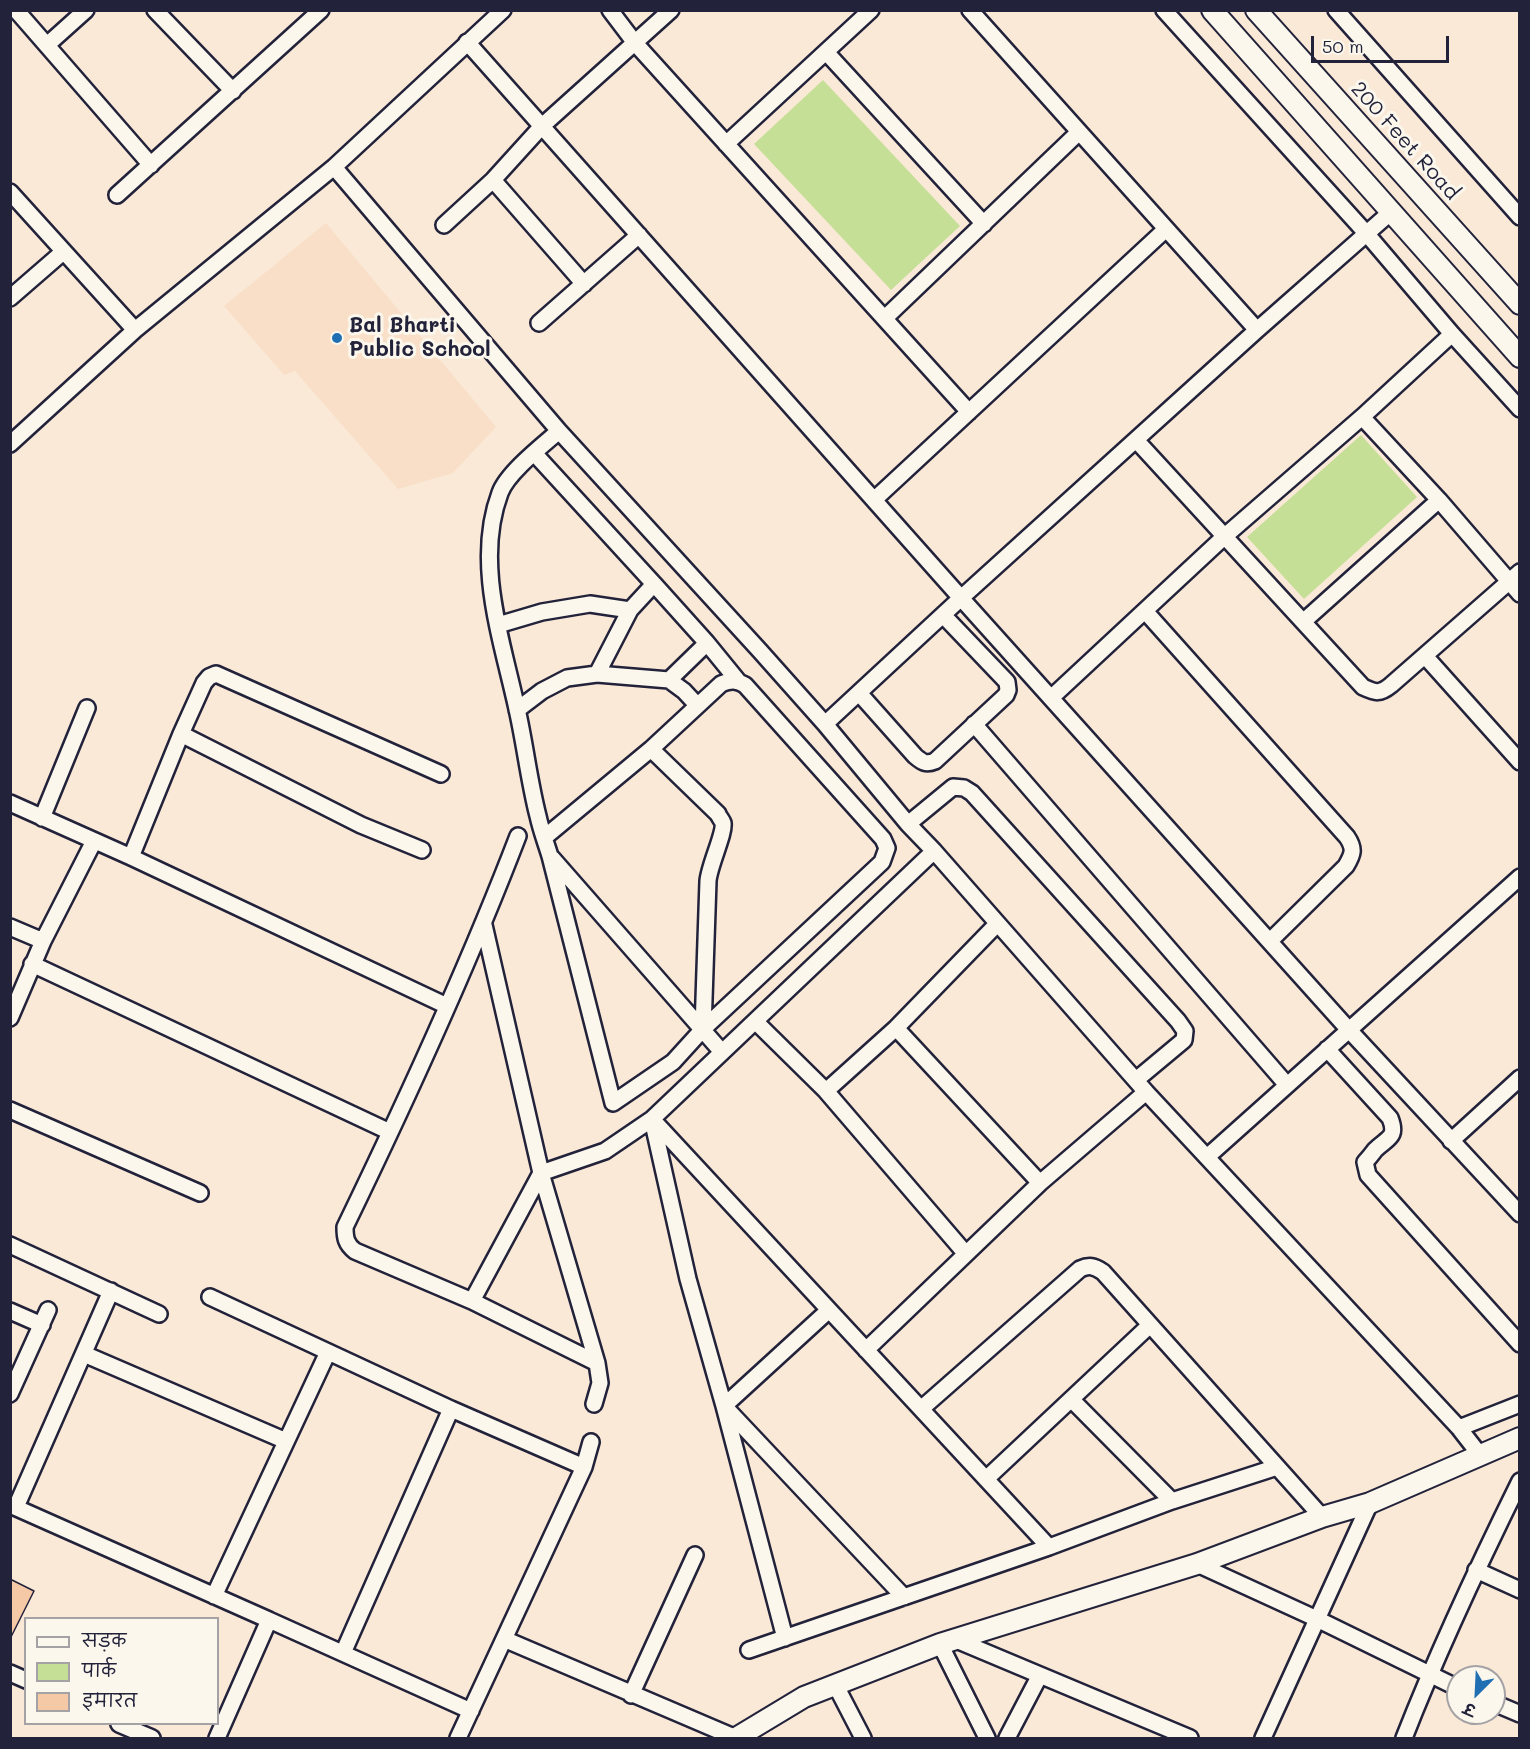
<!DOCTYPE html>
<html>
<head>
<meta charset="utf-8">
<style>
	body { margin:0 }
	#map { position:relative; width:1530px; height:1749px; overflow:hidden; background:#fae9d7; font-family:Mali,"Playpen Sans Deva",sans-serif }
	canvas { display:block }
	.frame { position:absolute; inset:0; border:12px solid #22223b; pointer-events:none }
	.legend { position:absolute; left:24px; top:1617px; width:195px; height:108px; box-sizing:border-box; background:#fbf7ec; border:2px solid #a4a2a5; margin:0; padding:8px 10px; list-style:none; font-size:18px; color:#22223b }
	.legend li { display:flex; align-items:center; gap:12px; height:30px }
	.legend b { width:30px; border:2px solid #a4a2a5 }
	.north { position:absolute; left:1446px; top:1665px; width:60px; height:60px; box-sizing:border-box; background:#fbf7ec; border:2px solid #a4a2a5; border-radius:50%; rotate:204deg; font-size:16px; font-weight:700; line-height:24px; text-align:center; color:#22223b }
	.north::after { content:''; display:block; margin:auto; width:21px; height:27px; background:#1f6fb2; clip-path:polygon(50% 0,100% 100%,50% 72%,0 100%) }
	.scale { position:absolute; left:1311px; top:36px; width:138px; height:27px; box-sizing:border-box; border:3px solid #22223b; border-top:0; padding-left:8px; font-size:18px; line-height:21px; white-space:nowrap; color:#22223b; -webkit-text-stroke:4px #fbf7ec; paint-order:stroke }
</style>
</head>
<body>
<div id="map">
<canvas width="1530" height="1749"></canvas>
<div class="frame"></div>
<ul class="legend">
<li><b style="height:8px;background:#fbf7ec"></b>सड़क</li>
<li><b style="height:16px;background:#c5df96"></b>पार्क</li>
<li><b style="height:16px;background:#f6c9a6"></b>इमारत</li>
</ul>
<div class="north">उ</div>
<div class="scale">50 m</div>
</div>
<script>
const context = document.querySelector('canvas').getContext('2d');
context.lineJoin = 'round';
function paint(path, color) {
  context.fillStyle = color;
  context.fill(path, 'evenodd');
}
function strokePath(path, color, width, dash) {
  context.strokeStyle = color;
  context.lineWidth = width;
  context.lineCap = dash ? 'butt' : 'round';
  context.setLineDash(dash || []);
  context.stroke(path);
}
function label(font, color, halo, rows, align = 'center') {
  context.font = font + ' Mali,sans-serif';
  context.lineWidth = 6;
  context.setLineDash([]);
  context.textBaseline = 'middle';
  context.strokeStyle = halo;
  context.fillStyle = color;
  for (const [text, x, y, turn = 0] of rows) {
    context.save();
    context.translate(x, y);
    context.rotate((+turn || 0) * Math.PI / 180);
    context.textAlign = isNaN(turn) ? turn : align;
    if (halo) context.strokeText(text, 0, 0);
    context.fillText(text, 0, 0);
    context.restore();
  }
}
paint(new Path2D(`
	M 326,223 L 496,427 L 453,473 L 398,489 L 295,371 L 284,375 L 224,306 Z`), '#f9dfc8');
paint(new Path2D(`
	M 823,80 L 960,226 L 891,290 L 754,144 Z
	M 1361,435 L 1417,497 L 1304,599 L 1247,537 Z`), '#c5df96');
const building = new Path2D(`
	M 10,1579 L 34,1591 L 10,1639 Z`);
paint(building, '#f6c9a6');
strokePath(building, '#22223b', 1.5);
const minor = new Path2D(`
	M 16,10 L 151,165
	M 155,10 L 233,91
	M 610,10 L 635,43 L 969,412
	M 970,10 L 1257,330
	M 1164,10 L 1366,233 L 1452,334 L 1520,409
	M 1336,10 L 1520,217
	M 467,42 L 961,598 L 1349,1030 L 1520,1214
	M 47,45 L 86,10
	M 826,52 L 984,224
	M 726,144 L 871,10
	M 334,167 L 559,431 L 760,651 L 825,724 L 908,824 L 934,851 L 1146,1092 L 1459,1428 L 1480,1455
	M 493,180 L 584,284
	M 10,192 L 135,330
	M 117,195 L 321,10
	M 444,225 L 493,180 L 542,126 L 671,10
	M 10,298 L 63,252
	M 885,318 L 1079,132
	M 539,323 L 639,235
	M 1362,417 L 1439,500 L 1520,594
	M 1136,440 L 1363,687 C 1376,693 1380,694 1391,685 L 1520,572
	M 10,444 L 135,330 L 334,167 L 503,10
	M 534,453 L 654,584 L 630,610 L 597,674
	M 875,499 L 1166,229
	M 654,584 L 707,643 L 669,680
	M 1145,611 L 1347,837 C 1355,849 1353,854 1346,866 L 1270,941
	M 1304,621 L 1439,500
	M 498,625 L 542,612 L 590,604 L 630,610
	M 707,643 L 738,681
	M 1425,656 L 1520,762
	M 859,693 L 915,756 C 922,762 926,765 935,761 L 1006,695 L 1008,690 L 1007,682 L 943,615
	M 1052,697 L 1225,536 L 1362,417 L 1452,334
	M 517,710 L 542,691 L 567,678 L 597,674 L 669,680 L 684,691 L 697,705
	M 825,724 L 961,598 L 1257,330 L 1391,212
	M 974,724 L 1287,1085
	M 181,734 L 361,825 L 422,850
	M 651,749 L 718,814 C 719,817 722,820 723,823 C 725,833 709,866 708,881 L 703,1029
	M 10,803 L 131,857 L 447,1006
	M 42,818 L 87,708
	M 908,824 L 953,787 L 964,788 L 972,793 L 1178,1021 L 1185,1031 L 1184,1040 L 1136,1080
	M 518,836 C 467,969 407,1099 345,1227 C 345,1238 346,1244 355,1251 L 472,1301 L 597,1363 L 600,1383 L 594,1404
	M 545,837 L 651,749 L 721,684 C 731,680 736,680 745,685 L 883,839 L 887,848 L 882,862 L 703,1029 L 673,1062 L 613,1103 L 550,856 C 546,843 541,830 538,816 C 529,781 525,744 517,709 C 502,640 474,562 500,493 C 507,473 543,445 559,431
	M 131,857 L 181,734 L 204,683 L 209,677 L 216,674 L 441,774
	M 552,858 L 722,1052
	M 997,924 L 896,1028 L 1040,1183
	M 484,925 L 541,1173 L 597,1363
	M 10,927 L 43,941
	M 32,964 L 390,1132
	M 10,1018 L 43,941 L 94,841
	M 755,1021 L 826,1091 L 966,1254
	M 1327,1049 L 1390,1118 C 1398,1138 1387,1138 1375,1150 C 1372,1154 1369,1158 1365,1162 L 1368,1175 L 1520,1344
	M 826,1091 L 896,1028
	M 10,1110 L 200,1193
	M 652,1119 L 1049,1547
	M 652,1119 L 688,1279 L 724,1406 L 785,1638
	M 1451,1141 L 1520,1078
	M 1207,1157 L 1520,877
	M 10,1245 L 159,1314
	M 210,1297 L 451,1409
	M 472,1301 L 541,1173 L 605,1151 L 652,1119 L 934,851
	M 829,1310 L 724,1406 L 904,1597
	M 10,1311 L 42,1325
	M 866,1350 L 1040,1183 L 1146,1092
	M 84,1354 L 286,1441
	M 10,1394 L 48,1310
	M 1071,1399 L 1172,1501
	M 921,1409 L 1080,1269 C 1089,1265 1094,1266 1103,1272 L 1322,1517
	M 1459,1428 L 1520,1404
	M 986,1479 L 1150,1325
	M 10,1505 L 269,1620 L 217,1738
	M 16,1507 L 111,1291
	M 1197,1564 L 1317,1619 L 1458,1688
	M 1476,1570 L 1520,1590
	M 214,1596 L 328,1352
	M 269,1620 L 471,1711
	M 504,1639 L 736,1738
	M 954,1639 L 1190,1738
	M 940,1644 L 987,1738
	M 749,1650 L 1049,1547 L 1172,1501 L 1277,1467
	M 343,1653 L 451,1409 L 584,1467
	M 10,1673 L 26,1680
	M 835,1684 L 863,1738
	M 631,1695 L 695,1555
	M 1494,1703 L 1520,1714
	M 119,1724 L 152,1738
	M 458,1738 L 584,1467 L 591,1442
	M 1007,1738 L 1040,1675
	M 1263,1738 L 1370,1503
	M 1404,1738 C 1438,1651 1478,1566 1520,1481`);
const tertiary = new Path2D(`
	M 1212,10 L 1520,357
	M 1256,10 L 1520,304
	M 736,1738 L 804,1697 L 940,1644 L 1197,1564 L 1322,1517 L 1370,1503 L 1520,1438`);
strokePath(minor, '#22223b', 20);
strokePath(tertiary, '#22223b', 24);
strokePath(minor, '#fbf7ec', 15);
strokePath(tertiary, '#fbf7ec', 20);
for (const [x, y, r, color] of [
	[337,338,6,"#1f6fb2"]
]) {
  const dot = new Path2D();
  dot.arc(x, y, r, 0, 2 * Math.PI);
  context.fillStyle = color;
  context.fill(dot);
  strokePath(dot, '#fbf7ec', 2);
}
label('21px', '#22223b', '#fbf7ec', [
	["200 Feet Road",1405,141,48]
]);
label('bold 21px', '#22223b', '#fbf7ec', [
	["Bal Bharti",349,326],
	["Public School",349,350]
], 'left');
</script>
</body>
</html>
